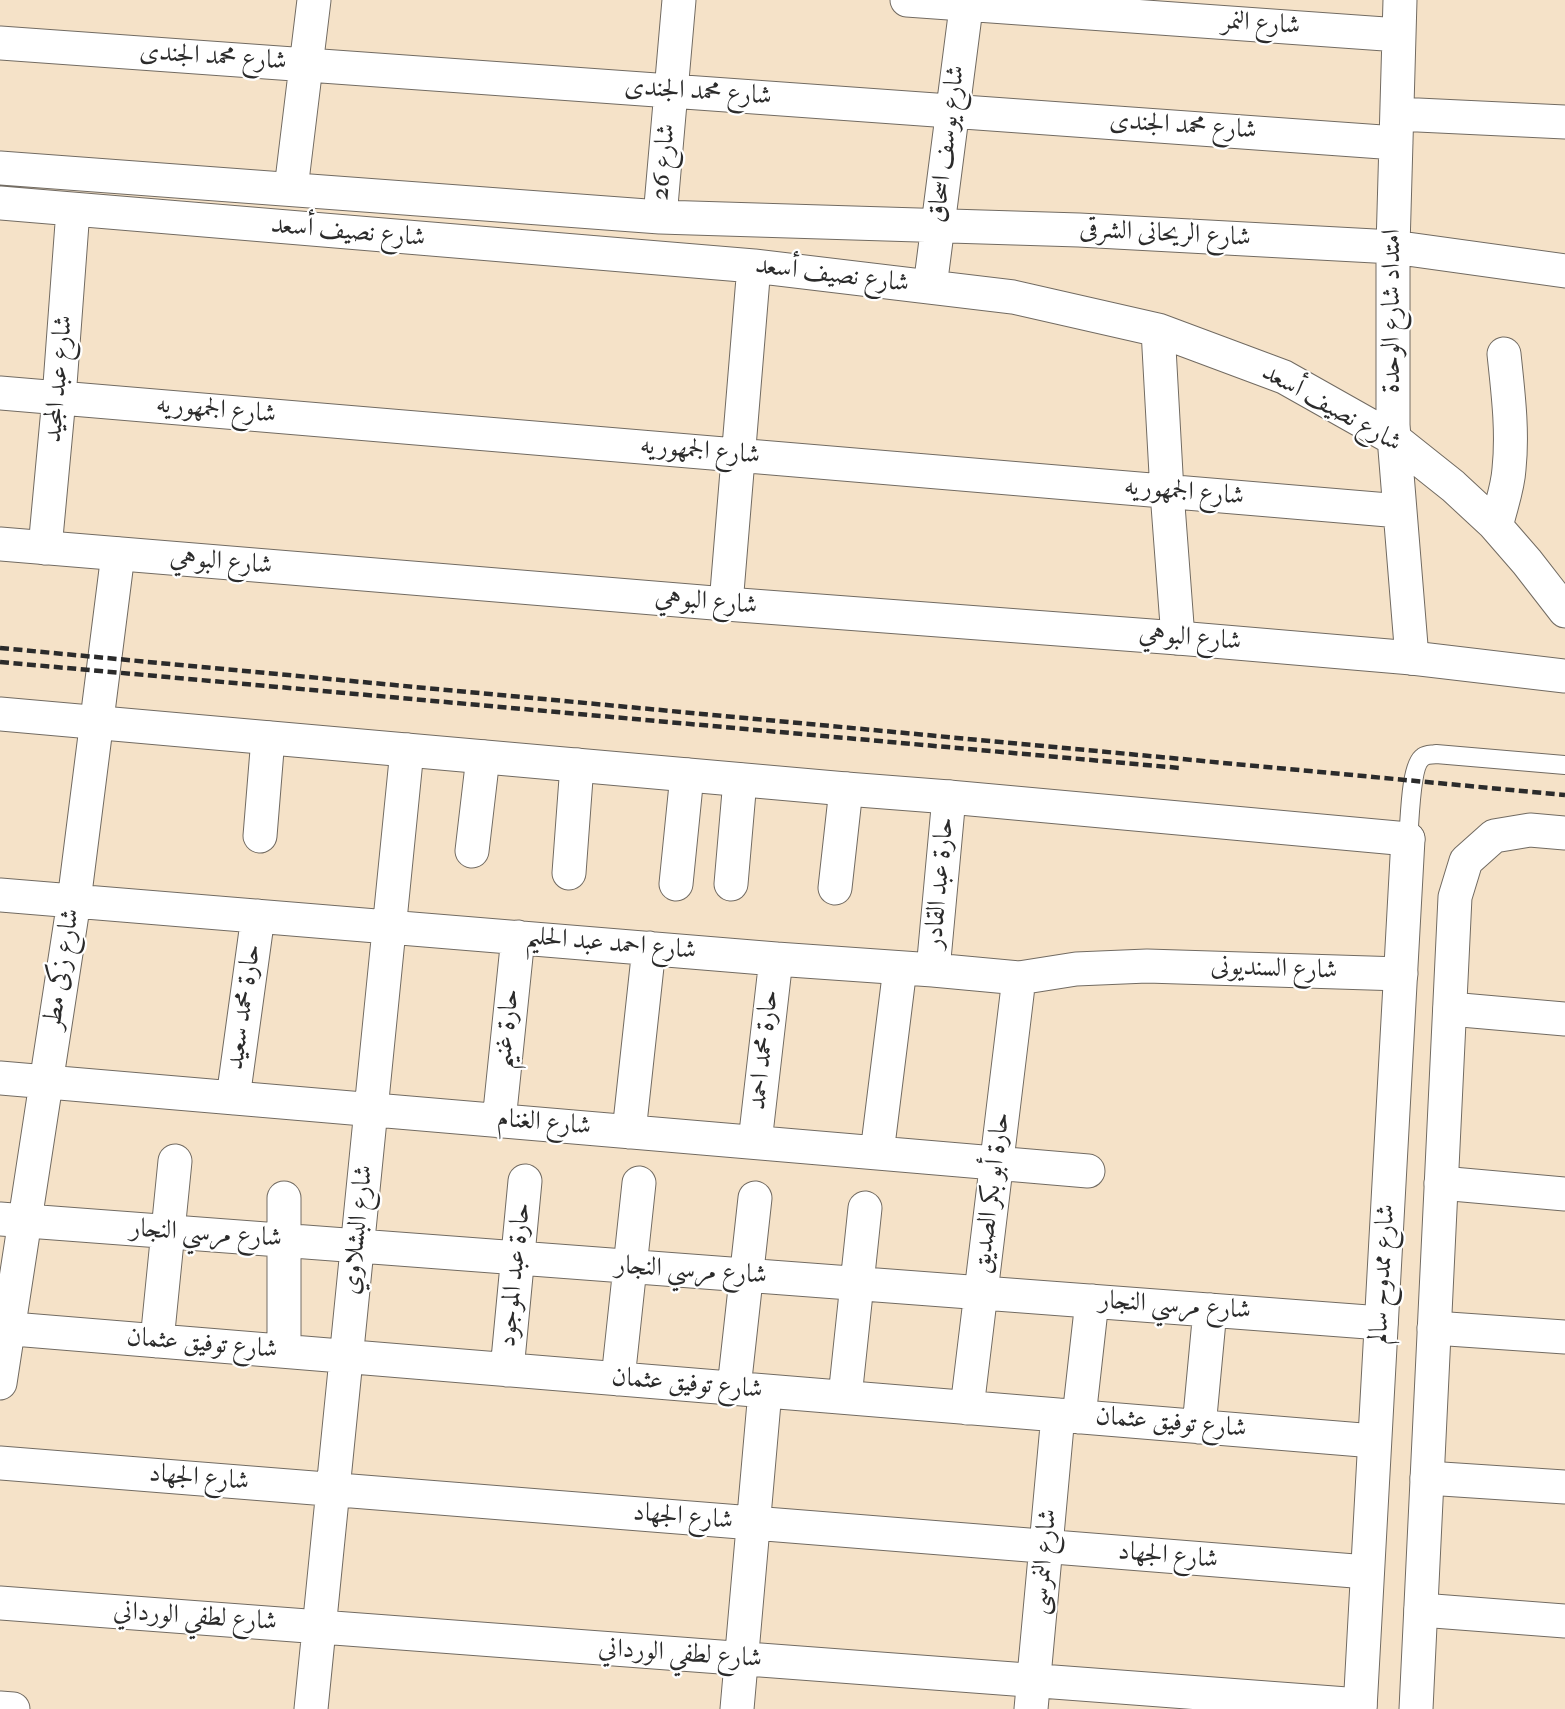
<!DOCTYPE html>
<html>
<head>
<meta charset="utf-8">
<style>
	body { margin:0 }
	canvas { display:block; background:#f5e2c8 }
</style>
</head>
<body>
<canvas width="1565" height="1709"></canvas>
<script>
const context = document.querySelector('canvas').getContext('2d');
context.lineJoin = 'round';
function strokePath(path, color, width, dash) {
  context.strokeStyle = color;
  context.lineWidth = width;
  context.lineCap = dash ? 'butt' : 'round';
  context.setLineDash(dash || []);
  context.stroke(path);
}
function label(font, color, halo, rows, align = 'center') {
  context.font = font + ' "IM FELL Double Pica",Amiri,serif';
  context.lineWidth = 4.5;
  context.setLineDash([]);
  context.textBaseline = 'middle';
  context.strokeStyle = halo;
  context.fillStyle = color;
  for (const [text, x, y, turn = 0] of rows) {
    context.save();
    context.translate(x, y);
    context.rotate((+turn || 0) * Math.PI / 180);
    context.textAlign = isNaN(turn) ? turn : align;
    if (halo) context.strokeText(text, 0, 0);
    context.fillText(text, 0, 0);
    context.restore();
  }
}
const service = new Path2D(`
	M 1408,839 C 1410,823 1410,765 1423,757 C 1427,754 1432,755 1436,754 L 1565,765`);
const minor = new Path2D(`
	M 907,0 L 1399,35
	M 1400,0 L 1393,247 L 1393,425 L 1412,658
	M 0,43 L 1396,143
	M 1397,114 L 1565,122
	M 0,168 L 660,217 L 1079,230 L 1393,247 L 1565,271
	M 291,189 L 314,0
	M 0,203 L 754,266 L 1013,297 L 1158,330 L 1284,377 L 1394,439 L 1453,486 L 1494,524 L 1527,562 L 1565,611
	M 660,217 L 679,0
	M 930,287 L 967,0
	M 1158,330 L 1167,492 L 1178,638
	M 0,393 L 1400,511
	M 1494,524 L 1498,519 C 1502,503 1508,486 1509,469 C 1513,431 1508,392 1504,354
	M 45,548 L 59,398 L 73,210
	M 726,604 L 754,266
	M 260,836 L 268,738
	M 472,851 L 483,757
	M 569,873 L 577,765
	M 676,884 L 687,775
	M 731,884 L 740,780
	M 835,888 L 846,789
	M 0,895 L 776,959 L 933,970 L 1019,978 L 1076,969 L 1147,966 L 1401,974
	M 933,970 L 949,797
	M 1450,1009 L 1565,1019
	M 0,1078 L 1088,1171
	M 233,1098 L 258,916
	M 499,1121 L 518,937
	M 629,1132 L 649,948
	M 755,1142 L 776,959
	M 877,1153 L 900,968
	M 1441,1183 L 1565,1194
	M 0,1219 L 1381,1323
	M 0,1328 L 1374,1441
	M 1434,1328 L 1565,1337
	M 157,1341 L 175,1161
	M 284,1351 L 284,1198
	M 507,1370 L 525,1181
	M 618,1379 L 639,1183
	M 0,1383 L 74,901 L 118,554
	M 734,1388 L 755,1198
	M 845,1397 L 865,1208
	M 967,1408 L 1019,978
	M 1079,1417 L 1092,1301
	M 1199,1427 L 1210,1310
	M 0,1463 L 1367,1572
	M 1427,1478 L 1565,1487
	M 0,1603 L 1360,1705
	M 1421,1610 L 1565,1621
	M 0,1708 L 13,1709
	M 311,1709 L 407,750
	M 737,1709 L 765,1391
	M 1031,1709 L 1058,1415`);
const tertiary = new Path2D(`
	M 0,544 L 726,604 L 1178,638 L 1412,658
	M 0,714 L 846,789 L 949,797 L 1408,839`);
const secondary = new Path2D(`
	M 1412,658 L 1565,676
	M 1360,1709 L 1408,839
	M 1416,1709 L 1455,897 L 1466,861 L 1494,836 L 1530,830 L 1565,833`);
strokePath(service, '#726b62', 20);
strokePath(minor, '#726b62', 35);
strokePath(tertiary, '#726b62', 35);
strokePath(secondary, '#726b62', 35);
strokePath(service, '#fff', 18);
strokePath(minor, '#fff', 33);
strokePath(tertiary, '#fff', 33);
strokePath(secondary, '#fff', 33);
strokePath(new Path2D(`
	M 0,648 L 1565,795
	M 0,662 L 1180,768`), '#2b2b2b', 4.5, [9, 4.5]);
label('26px', '#2b2b2b', '#fff', [
	["شارع النمر",1261,25,4],
	["شارع محمد الجندى",213,58,4],
	["شارع محمد الجندى",698,93,4],
	["شارع محمد الجندى",1183,127,4],
	["شارع يوسف اسحاق",948,144,-83],
	["شارع 26",665,162,-85],
	["شارع نصيف أسعد",348,233,5],
	["شارع الريحانى الشرقى",1165,235,3],
	["شارع نصيف أسعد",832,276,7],
	["امتداد شارع الوحدة",1393,311,-90],
	["شارع عبد المجيد",60,379,-85],
	["شارع نصيف أسعد",1331,409,29],
	["شارع الجمهوريه",216,411,5],
	["شارع الجمهوريه",700,452,5],
	["شارع الجمهوريه",1184,493,5],
	["شارع البوهي",221,563,5],
	["شارع البوهي",706,603,5],
	["شارع البوهي",1190,639,5],
	["حارة عبد القادر",941,883,-85],
	["شارع احمد عبد الحليم",611,945,5],
	["شارع زكى مطر",63,969,-81],
	["شارع السنديونى",1274,970,2],
	["حارة محمد سعيد",245,1007,-82],
	["حارة غنيم",508,1029,-84],
	["حارة محمد احمد",765,1050,-84],
	["شارع الغنام",544,1124,5],
	["حارة أبو بكر الصديق",993,1193,-83],
	["شارع البشلاوي",359,1230,-84],
	["شارع مرسي النجار",206,1235,4],
	["شارع مرسي النجار",691,1272,4],
	["شارع ممدوح سالم",1384,1274,-87],
	["حارة عبد الموجود",516,1275,-84],
	["شارع مرسي النجار",1175,1307,4],
	["شارع توفيق عثمان",202,1345,5],
	["شارع توفيق عثمان",687,1385,5],
	["شارع توفيق عثمان",1171,1424,5],
	["شارع الجهاد",199,1479,5],
	["شارع الجهاد",683,1518,5],
	["شارع الجهاد",1168,1557,5],
	["شارع النمرسى",1045,1562,-85],
	["شارع لطفي الورداني",195,1618,4],
	["شارع لطفي الورداني",680,1655,4]
]);
</script>
</body>
</html>
